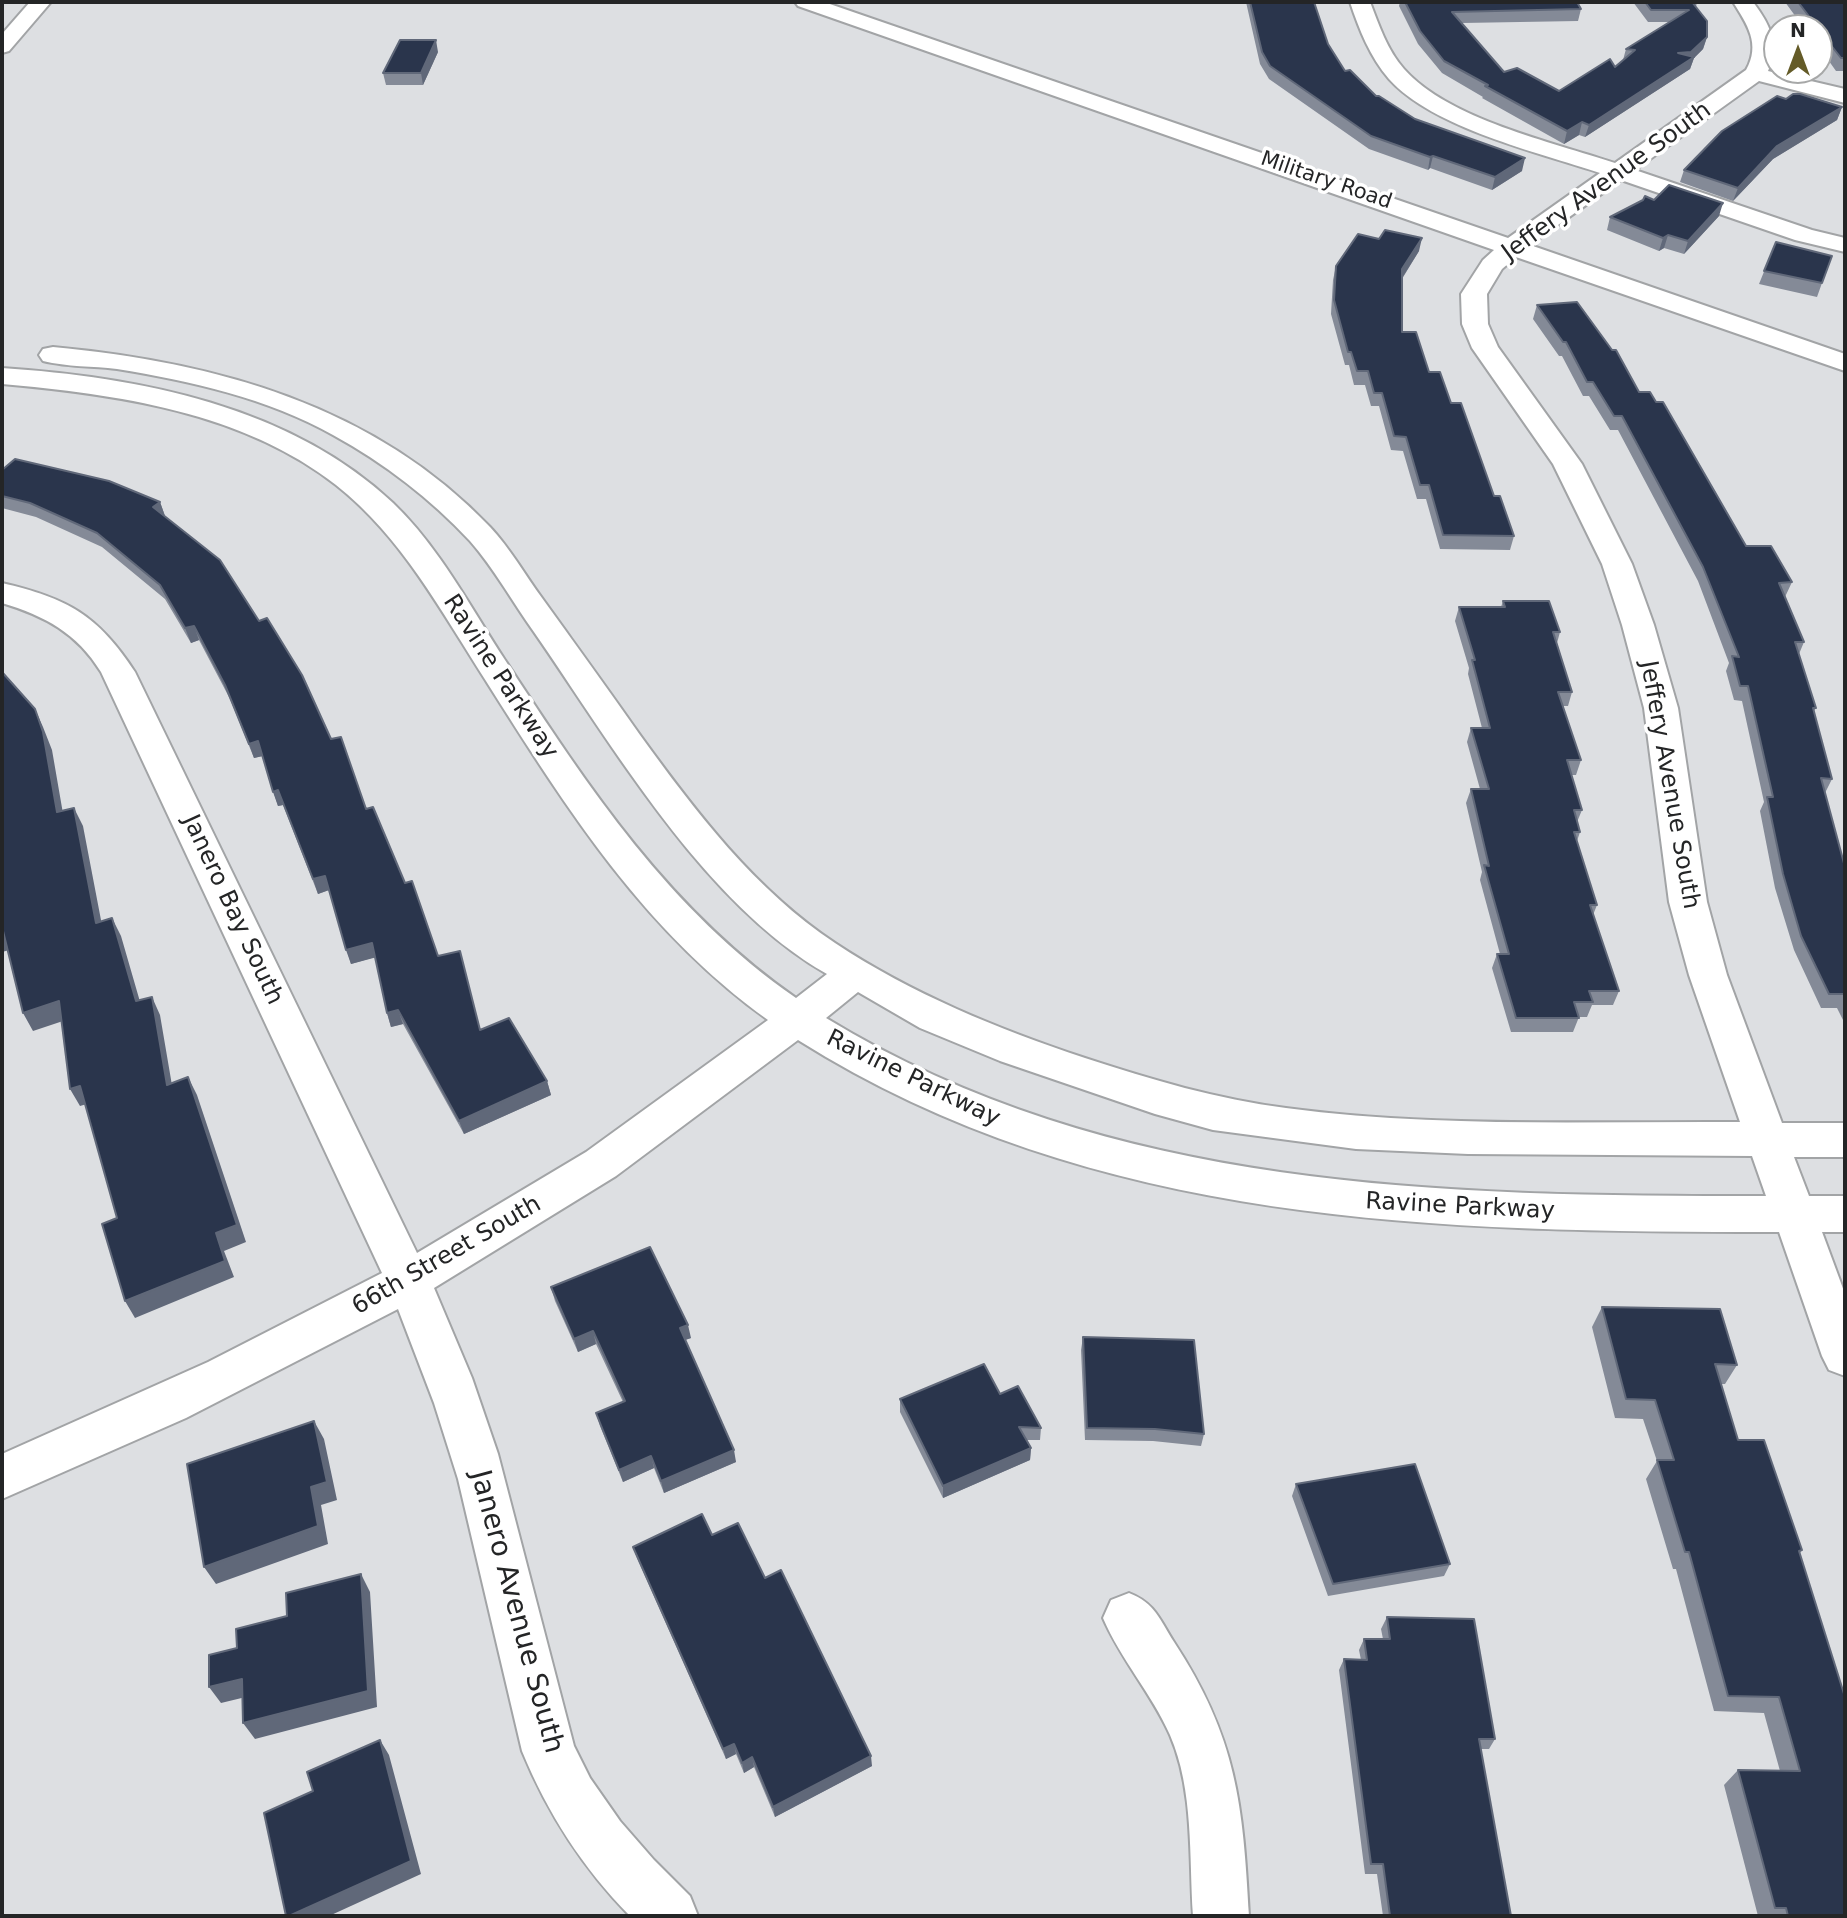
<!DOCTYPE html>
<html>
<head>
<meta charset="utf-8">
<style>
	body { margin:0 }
	#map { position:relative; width:1847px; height:1918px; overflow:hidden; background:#dddfe2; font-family:"DejaVu Sans",sans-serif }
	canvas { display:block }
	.frame { position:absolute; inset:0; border:4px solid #242526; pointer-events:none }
	.north { position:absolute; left:1763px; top:14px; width:70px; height:70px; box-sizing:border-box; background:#fff; border:2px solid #a7a8a8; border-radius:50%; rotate:0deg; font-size:19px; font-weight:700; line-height:28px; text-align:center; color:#242526 }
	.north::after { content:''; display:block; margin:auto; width:24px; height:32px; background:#645b28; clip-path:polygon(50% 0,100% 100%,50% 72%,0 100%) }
</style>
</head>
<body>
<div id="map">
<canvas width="1847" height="1918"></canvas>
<div class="frame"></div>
<div class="north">N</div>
</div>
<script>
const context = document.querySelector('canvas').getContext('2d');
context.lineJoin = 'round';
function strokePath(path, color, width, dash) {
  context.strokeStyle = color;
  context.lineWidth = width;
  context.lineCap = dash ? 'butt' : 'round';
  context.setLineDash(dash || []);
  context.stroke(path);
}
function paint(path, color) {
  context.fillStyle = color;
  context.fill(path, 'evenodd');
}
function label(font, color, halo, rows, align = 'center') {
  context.font = font + ' "DejaVu Sans",sans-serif';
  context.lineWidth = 7;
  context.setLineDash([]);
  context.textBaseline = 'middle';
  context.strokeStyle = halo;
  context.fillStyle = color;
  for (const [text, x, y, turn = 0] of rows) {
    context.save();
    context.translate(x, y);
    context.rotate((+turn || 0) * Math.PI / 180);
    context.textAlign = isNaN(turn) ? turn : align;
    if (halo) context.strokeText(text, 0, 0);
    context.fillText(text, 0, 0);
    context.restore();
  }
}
const minor = new Path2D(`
	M 30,2 L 51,2 L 9,51 L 2,53 L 2,34 Z
	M 795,2 L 824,2 L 1508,238 L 1600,173 C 1537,152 1433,128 1389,79 C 1370,57 1359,29 1350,2 L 1370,2 C 1379,25 1387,50 1404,69 C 1448,119 1552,142 1615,163 L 1746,70 C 1761,44 1747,24 1733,2 L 1753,2 C 1769,23 1781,45 1768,71 L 1845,89 L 1845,103 L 1759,81 L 1635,170 L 1812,230 L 1845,238 L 1845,252 L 1795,240 L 1621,180 L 1530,245 L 1845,354 L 1845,371 L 1516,257 L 1502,269 L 1487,294 L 1488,324 L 1498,347 L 1582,464 L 1632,564 L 1654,625 L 1678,708 L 1707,902 L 1727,975 L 1782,1123 L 1845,1123 L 1845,1157 L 1794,1157 L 1809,1196 L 1845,1196 L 1845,1232 L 1822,1232 L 1845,1294 L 1845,1376 L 1829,1370 L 1822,1356 L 1779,1232 C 1439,1232 1095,1227 798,1040 L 616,1176 L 434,1288 L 472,1378 L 498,1454 L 574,1746 L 590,1778 L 620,1821 L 654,1860 L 690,1896 L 698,1916 L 630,1916 C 582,1867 548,1814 522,1751 L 458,1479 L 434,1403 L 398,1309 L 186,1418 L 2,1499 L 2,1454 L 208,1362 L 382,1273 L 101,672 C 77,633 45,616 2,603 L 2,583 C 67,598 98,615 135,672 L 417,1253 L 586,1152 L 768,1020 C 643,930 567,809 486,681 C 441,611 402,537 336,485 C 243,412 116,394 2,384 L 2,368 C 139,377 290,406 393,503 C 439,547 471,608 505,660 C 589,788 668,909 796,998 L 827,974 C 704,904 613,746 534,632 C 513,603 494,568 470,541 C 430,498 384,463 333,435 C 267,398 191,381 117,369 C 93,366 67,367 43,361 L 39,355 L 43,349 L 53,347 C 215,362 374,405 490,527 C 510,548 525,575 542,598 C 575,644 608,689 640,735 C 695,811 755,890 835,943 C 912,994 998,1029 1085,1058 C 1152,1080 1217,1099 1286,1108 C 1436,1128 1590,1121 1740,1122 L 1689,975 L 1669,902 L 1644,708 L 1622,625 L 1602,564 L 1553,464 L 1472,348 L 1462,324 L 1461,294 L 1483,260 L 1494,250 L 798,6 ZM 858,992 L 920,1028 L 1000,1061 L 1155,1114 L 1213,1130 L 1356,1149 L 1468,1154 L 1752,1156 L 1766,1196 C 1443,1196 1111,1192 826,1018 Z
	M 1129,1593 C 1155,1603 1160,1620 1174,1642 C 1237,1738 1243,1805 1249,1916 L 1193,1916 C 1189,1857 1194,1790 1170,1735 C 1152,1694 1121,1660 1103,1618 L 1111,1600 Z`);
strokePath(minor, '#a2a4a6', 4);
paint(minor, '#fff');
paint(new Path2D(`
	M 1246,2 L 1314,2 L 1328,44 L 1345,71 L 1376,96 L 1415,119 L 1522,171 L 1492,190 L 1430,168 L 1428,170 L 1369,149 L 1269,79 L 1260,64 Z
	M 1400,2 L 1577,2 L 1581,9 L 1578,21 L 1462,23 L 1504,72 L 1559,91 L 1615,67 L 1623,60 L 1626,49 L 1670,22 L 1648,22 L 1633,2 L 1697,2 L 1696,7 L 1707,37 L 1703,49 L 1694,58 L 1690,69 L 1585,137 L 1579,135 L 1564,144 L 1482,98 L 1483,97 L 1442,73 L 1418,44 L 1399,6 Z
	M 1785,2 L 1845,2 L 1845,71 L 1836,71 L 1819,47 L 1819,28 L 1804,28 Z
	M 438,52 L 423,85 L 386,85 L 383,73 Z
	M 1786,99 L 1842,107 L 1837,120 L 1773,159 L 1733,201 L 1680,182 L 1684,170 Z
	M 1654,200 L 1719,216 L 1684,254 L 1664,248 L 1659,251 L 1607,230 L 1610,217 Z
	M 1776,242 L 1822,283 L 1817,297 L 1759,284 Z
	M 1419,251 L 1402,279 L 1402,332 L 1451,403 L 1494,496 L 1514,536 L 1510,550 L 1440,549 L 1426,499 L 1417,499 L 1403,451 L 1391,450 L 1379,406 L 1371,406 L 1365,385 L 1354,385 L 1349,365 L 1345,365 L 1331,314 L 1333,280 L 1336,266 Z
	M 1537,305 L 1639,392 L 1746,546 L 1792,582 L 1785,597 L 1804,642 L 1799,654 L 1816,708 L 1814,711 L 1832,779 L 1825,793 L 1845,867 L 1845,1024 L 1837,1008 L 1821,1008 L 1794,950 L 1775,888 L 1760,811 L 1764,802 L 1742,701 L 1734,700 L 1726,671 L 1729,663 L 1698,581 L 1618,430 L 1610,430 L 1589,396 L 1583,396 L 1562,356 L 1559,356 L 1533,319 Z
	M 2,470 L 160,502 L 165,516 L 331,739 L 405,883 L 438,956 L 481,1030 L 547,1081 L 551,1095 L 464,1134 L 403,1024 L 391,1027 L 387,1013 L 375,957 L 351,964 L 329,890 L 318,894 L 283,805 L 278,806 L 262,756 L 254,758 L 230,699 L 199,640 L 191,643 L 165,599 L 102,547 L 36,517 L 2,508 Z
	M 1503,601 L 1560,632 L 1557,643 L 1572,692 L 1568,706 L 1563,706 L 1581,760 L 1576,775 L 1571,775 L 1582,810 L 1577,822 L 1580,832 L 1577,841 L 1597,905 L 1593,915 L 1619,991 L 1613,1005 L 1592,1005 L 1587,1017 L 1579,1017 L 1573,1032 L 1511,1032 L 1492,968 L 1497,954 L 1500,954 L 1480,880 L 1482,872 L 1466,803 L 1471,789 L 1480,789 L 1467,742 L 1471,728 L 1482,728 L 1468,674 L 1469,668 L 1455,621 L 1459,607 L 1501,607 Z
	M 551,1287 L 691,1338 L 685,1340 L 736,1462 L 664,1493 L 654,1468 L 623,1482 L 600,1426 L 596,1413 L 623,1402 L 596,1344 L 578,1352 L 555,1301 Z
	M 1602,1307 L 1737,1365 L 1725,1384 L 1721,1384 L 1738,1440 L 1802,1550 L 1800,1553 L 1845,1916 L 1758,1916 L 1724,1785 L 1738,1770 L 1780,1771 L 1764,1713 L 1714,1711 L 1676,1569 L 1673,1569 L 1646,1479 L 1657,1461 L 1643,1419 L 1615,1418 L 1592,1327 Z
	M 1083,1337 L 1204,1434 L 1201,1446 L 1153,1441 L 1085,1440 L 1081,1350 Z
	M 1000,1394 L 1041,1428 L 1040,1440 L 1026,1440 L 1031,1448 L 1030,1460 L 943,1498 L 900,1412 L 900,1399 Z
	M 1296,1484 L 1450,1564 L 1444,1576 L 1328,1596 L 1292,1496 Z
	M 712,1535 L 765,1578 L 872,1766 L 775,1817 L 754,1767 L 744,1773 L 736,1754 L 726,1759 L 637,1558 L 633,1547 Z
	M 1387,1617 L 1495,1739 L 1489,1749 L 1481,1749 L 1511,1916 L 1383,1916 L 1377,1874 L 1365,1874 L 1339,1670 L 1344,1659 L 1361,1660 L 1359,1650 L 1364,1639 L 1383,1639 L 1381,1629 Z`), '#848a97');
paint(new Path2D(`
	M 1707,37 L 1703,49 L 1694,58 L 1690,69 L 1585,137 L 1589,125 L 1678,53 Z
	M 436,40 L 438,52 L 423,85 L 421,73 Z
	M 1842,107 L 1837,120 L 1773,159 L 1733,201 L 1738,188 L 1777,146 Z
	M 1582,122 L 1579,135 L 1564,144 L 1567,131 Z
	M 1433,156 L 1430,168 L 1428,170 L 1430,157 Z
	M 1525,158 L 1522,171 L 1492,190 L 1495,177 Z
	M 1723,203 L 1719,216 L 1684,254 L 1688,241 Z
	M 1668,235 L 1664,248 L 1659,251 L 1663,238 Z
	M 1422,238 L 1419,251 L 1399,283 L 1402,269 Z
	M 160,502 L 165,516 L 153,507 Z
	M 194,626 L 199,640 L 191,643 L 185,628 Z
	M 35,709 L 43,727 L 52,750 L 66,831 L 57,812 Z
	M 258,741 L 263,756 L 254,758 L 249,744 Z
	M 278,790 L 283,805 L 278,806 L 273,792 Z
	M 74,808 L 83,826 L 105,941 L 96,923 Z
	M 325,876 L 329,890 L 318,894 L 313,879 Z
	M 112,918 L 121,936 L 145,1019 L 136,1001 Z
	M 2,931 L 3,931 L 13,949 L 2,952 Z
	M 372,943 L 377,957 L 351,964 L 346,950 Z
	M 152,997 L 160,1015 L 175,1103 L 167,1085 Z
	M 59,1001 L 69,1019 L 33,1031 L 23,1013 Z
	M 398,1010 L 403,1024 L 391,1027 L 387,1013 Z
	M 188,1077 L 197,1095 L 246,1242 L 224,1251 L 234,1277 L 135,1318 L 125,1301 L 216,1233 Z
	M 547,1081 L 551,1095 L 464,1134 L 459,1121 Z
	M 80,1086 L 90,1103 L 80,1106 L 70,1089 Z
	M 688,1325 L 691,1338 L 682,1341 L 680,1328 Z
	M 593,1331 L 596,1344 L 578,1352 L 574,1339 Z
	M 314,1421 L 324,1439 L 337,1500 L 321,1505 L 328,1544 L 216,1584 L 204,1567 L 311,1487 Z
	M 1031,1448 L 1030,1460 L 943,1498 L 943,1486 Z
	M 734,1450 L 736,1462 L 664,1493 L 661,1481 Z
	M 651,1456 L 654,1468 L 623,1482 L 619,1470 Z
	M 361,1574 L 370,1592 L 377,1707 L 255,1739 L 243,1723 Z
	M 242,1679 L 254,1695 L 221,1703 L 209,1687 Z
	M 380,1740 L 389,1755 L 421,1874 L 329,1916 L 289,1916 Z
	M 734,1744 L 736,1754 L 726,1759 L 723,1749 Z
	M 871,1756 L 872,1766 L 775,1817 L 773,1807 Z
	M 752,1757 L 754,1767 L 744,1773 L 742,1763 Z`), '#606879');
const building = new Path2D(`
	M 1250,2 L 1314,2 L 1328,44 L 1345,71 L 1350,70 L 1376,96 L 1379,96 L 1415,119 L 1525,158 L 1495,177 L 1433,156 L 1430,157 L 1371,136 L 1270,66 L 1262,52 Z
	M 1405,2 L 1577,2 L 1581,9 L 1452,12 L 1504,72 L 1517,68 L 1559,91 L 1610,59 L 1615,67 L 1635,50 L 1626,49 L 1689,10 L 1651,10 L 1645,2 L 1692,2 L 1707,21 L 1707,37 L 1691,52 L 1678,53 L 1694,57 L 1589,125 L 1582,122 L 1567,131 L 1485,86 L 1488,85 L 1444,61 L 1420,31 Z
	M 1798,2 L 1845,2 L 1845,58 L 1841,58 L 1819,30 L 1819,28 L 1818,28 Z
	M 400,40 L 436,40 L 421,73 L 383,73 Z
	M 1793,94 L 1800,94 L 1842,107 L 1777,146 L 1738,188 L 1684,170 L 1722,131 L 1777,96 L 1786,99 Z
	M 1669,185 L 1723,203 L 1688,241 L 1668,235 L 1663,238 L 1610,217 L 1643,200 L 1645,196 L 1654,200 Z
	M 1385,230 L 1422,238 L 1402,269 L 1402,332 L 1416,332 L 1429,372 L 1440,372 L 1451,403 L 1461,403 L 1494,496 L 1500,496 L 1514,536 L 1443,535 L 1429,485 L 1420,485 L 1406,437 L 1394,436 L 1382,393 L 1374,393 L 1368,371 L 1357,371 L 1351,352 L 1348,352 L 1334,300 L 1336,266 L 1358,234 L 1379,239 Z
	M 1776,242 L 1832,256 L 1822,283 L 1764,271 Z
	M 1577,302 L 1612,350 L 1616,350 L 1639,392 L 1650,392 L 1656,402 L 1663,402 L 1746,546 L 1771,546 L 1792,582 L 1779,583 L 1804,642 L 1795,642 L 1816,708 L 1813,708 L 1832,779 L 1821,778 L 1845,867 L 1845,994 L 1829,994 L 1801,936 L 1783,874 L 1767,797 L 1773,797 L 1748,686 L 1740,686 L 1732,656 L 1739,657 L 1703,567 L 1622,416 L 1614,416 L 1593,382 L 1587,382 L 1566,342 L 1563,342 L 1537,305 Z
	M 15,459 L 109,481 L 160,502 L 153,507 L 220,560 L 259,621 L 267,618 L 302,675 L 331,739 L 341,737 L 366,809 L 373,807 L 405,883 L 412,881 L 438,956 L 460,951 L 480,1030 L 509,1018 L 547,1081 L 459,1121 L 398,1010 L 387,1013 L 372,943 L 346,950 L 325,876 L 313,879 L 278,790 L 273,792 L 258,741 L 249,744 L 225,685 L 194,626 L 185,628 L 160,585 L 97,533 L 30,503 L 2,496 L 2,470 Z
	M 1503,601 L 1549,601 L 1560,632 L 1553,632 L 1572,692 L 1558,692 L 1581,760 L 1567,760 L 1582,810 L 1574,810 L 1580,832 L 1574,832 L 1597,905 L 1590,905 L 1619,991 L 1589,991 L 1593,1002 L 1574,1002 L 1579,1018 L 1516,1018 L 1497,954 L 1509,954 L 1484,865 L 1489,866 L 1471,789 L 1489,789 L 1471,728 L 1490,728 L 1472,660 L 1475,660 L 1459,607 L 1505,607 Z
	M 2,672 L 35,709 L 43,732 L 57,812 L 74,808 L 96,923 L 112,918 L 136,1001 L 152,997 L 167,1085 L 188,1077 L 237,1225 L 216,1233 L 225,1261 L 125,1301 L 102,1224 L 117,1218 L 80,1086 L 70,1089 L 59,1001 L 23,1013 L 3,931 L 2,931 Z
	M 650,1247 L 688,1325 L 680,1328 L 734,1450 L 661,1481 L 651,1456 L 619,1470 L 596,1413 L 625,1401 L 593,1331 L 574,1339 L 551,1287 Z
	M 1602,1307 L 1720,1309 L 1737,1365 L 1715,1364 L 1738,1440 L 1764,1440 L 1802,1550 L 1799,1551 L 1845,1697 L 1845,1916 L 1788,1916 L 1786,1908 L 1775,1908 L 1738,1770 L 1800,1771 L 1779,1697 L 1728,1696 L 1689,1552 L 1685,1552 L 1657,1460 L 1674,1460 L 1655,1400 L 1626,1399 Z
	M 1083,1337 L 1194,1340 L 1204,1434 L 1155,1429 L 1087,1428 Z
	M 984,1364 L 1000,1394 L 1018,1386 L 1041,1428 L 1019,1427 L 1031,1448 L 943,1486 L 900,1399 Z
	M 314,1421 L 327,1482 L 311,1487 L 318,1526 L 204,1567 L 187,1464 Z
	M 1415,1464 L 1450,1564 L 1333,1584 L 1296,1484 Z
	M 702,1514 L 712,1535 L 738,1523 L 765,1578 L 781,1570 L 871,1756 L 773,1807 L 752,1757 L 742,1763 L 734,1744 L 723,1749 L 633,1547 Z
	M 361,1574 L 368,1691 L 243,1723 L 242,1679 L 209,1687 L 209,1655 L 237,1648 L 236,1629 L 287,1616 L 286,1593 Z
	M 1387,1617 L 1474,1619 L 1495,1739 L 1479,1739 L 1511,1916 L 1390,1916 L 1383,1864 L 1371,1864 L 1344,1659 L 1367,1660 L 1364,1639 L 1390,1639 Z
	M 380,1740 L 411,1861 L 289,1916 L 286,1916 L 264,1813 L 313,1791 L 307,1772 Z`);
paint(building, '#2a354c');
strokePath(building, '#606879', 2);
label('21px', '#242526', '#fff', [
	["Military Road",1326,181,19]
]);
label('24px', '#242526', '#fff', [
	["Jeffery Avenue South",1607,182,-36],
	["Ravine Parkway",500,677,57],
	["Jeffery Avenue South",1669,785,80],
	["Janero Bay South",232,910,65],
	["Ravine Parkway",913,1079,26],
	["Ravine Parkway",1460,1207,3],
	["66th Street South",447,1256,-30]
]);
label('28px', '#242526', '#fff', [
	["Janero Avenue South",516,1612,75]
]);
</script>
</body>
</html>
